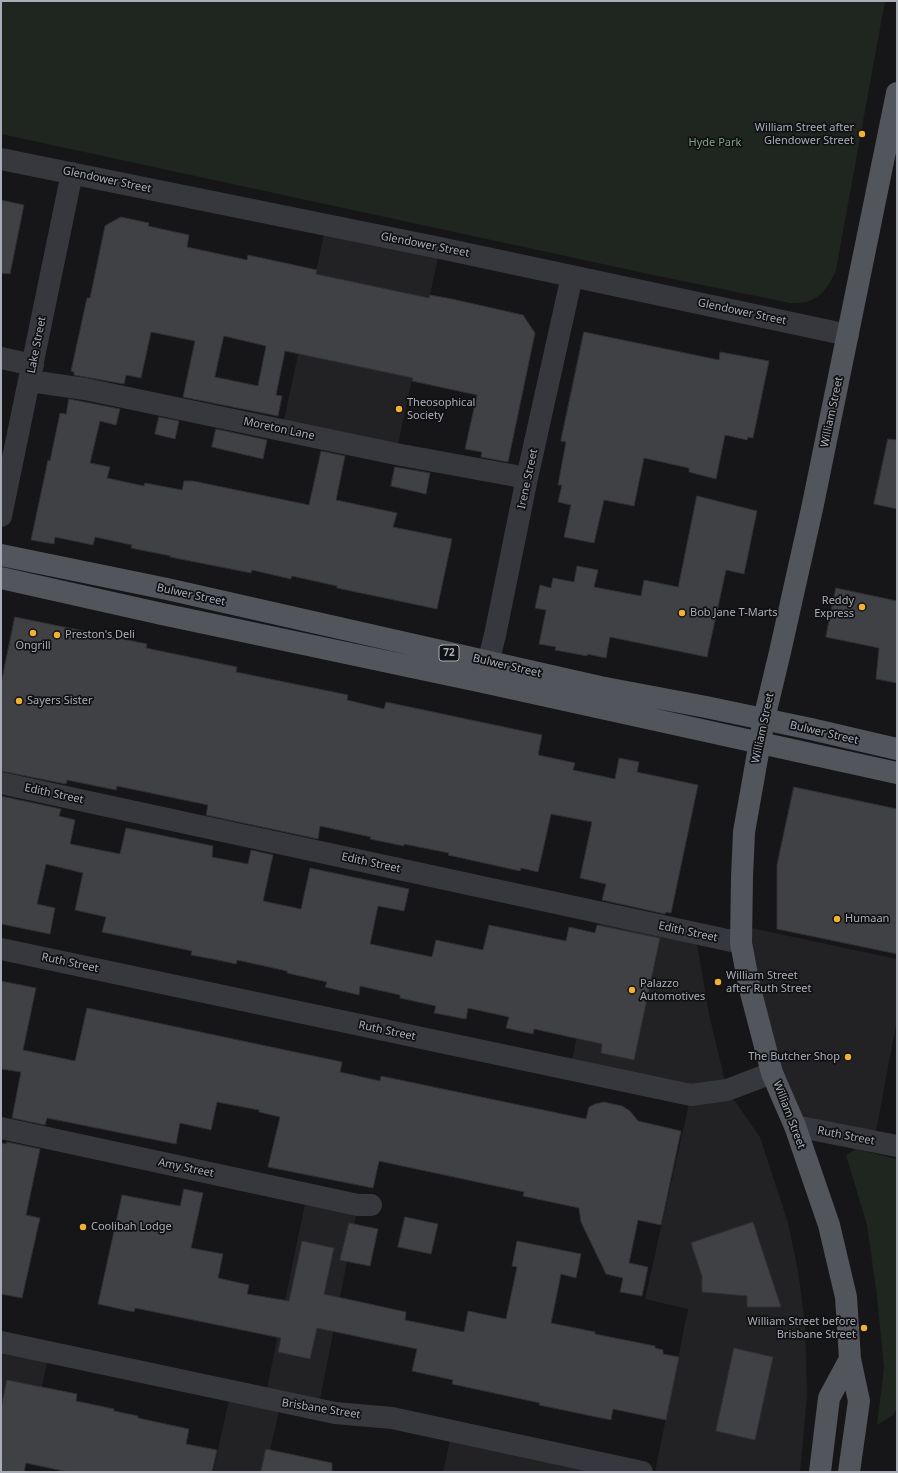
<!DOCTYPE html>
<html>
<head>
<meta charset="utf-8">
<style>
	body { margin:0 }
	#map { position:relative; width:898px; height:1473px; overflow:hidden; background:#161618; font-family:"Noto Sans",sans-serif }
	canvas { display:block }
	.frame { position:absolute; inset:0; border:2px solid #a8adb8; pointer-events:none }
</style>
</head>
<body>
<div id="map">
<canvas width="898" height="1473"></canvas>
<div class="frame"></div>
</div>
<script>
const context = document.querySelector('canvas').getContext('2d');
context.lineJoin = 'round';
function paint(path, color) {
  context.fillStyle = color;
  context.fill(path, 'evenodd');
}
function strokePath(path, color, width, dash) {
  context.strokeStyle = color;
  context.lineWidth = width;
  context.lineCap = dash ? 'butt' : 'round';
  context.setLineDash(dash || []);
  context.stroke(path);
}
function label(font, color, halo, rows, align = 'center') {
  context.font = font + ' "Noto Sans",sans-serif';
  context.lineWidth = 3.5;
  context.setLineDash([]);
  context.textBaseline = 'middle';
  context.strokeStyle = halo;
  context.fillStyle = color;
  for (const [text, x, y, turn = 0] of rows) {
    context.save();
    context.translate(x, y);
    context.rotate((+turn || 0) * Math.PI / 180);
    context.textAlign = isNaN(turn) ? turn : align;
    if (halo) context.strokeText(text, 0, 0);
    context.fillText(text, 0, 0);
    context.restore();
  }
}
paint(new Path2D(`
	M 326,225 L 440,248 L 396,454 L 282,429 Z
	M 603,913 L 695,933 L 709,1014 L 727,1090 L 760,1137 L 788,1223 L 798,1271 L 805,1324 L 807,1396 L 800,1472 L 655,1472 L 688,1309 L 645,1299 L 691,1095 L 570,1069 Z
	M 742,926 L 897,959 L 897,1020 L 874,1142 L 795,1126 Z
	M 307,1194 L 358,1205 L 318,1410 L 281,1402 L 265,1472 L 213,1472 L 231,1391 L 265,1398 Z
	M 1,1342 L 49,1353 L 24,1472 L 1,1472 Z
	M 452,1431 L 642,1472 L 443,1472 Z`), '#222225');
paint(new Path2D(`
	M 1,1 L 885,1 L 836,270 C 830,284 822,298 806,302 C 801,303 795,303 790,303 L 658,276 L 1,134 Z
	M 856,1149 L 897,1159 L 897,1408 L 893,1415 L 877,1425 L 884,1368 L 877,1296 L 867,1225 L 846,1155 Z`), '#1e261f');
const building = new Path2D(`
	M 1,200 L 24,205 L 10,274 L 1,273 Z
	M 121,217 L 149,223 L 148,226 L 189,235 L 187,247 L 247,260 L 248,255 L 317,270 L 316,274 L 429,298 L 430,295 L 452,299 L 523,315 L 535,333 L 508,462 L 481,457 L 482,452 L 465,449 L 477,395 L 412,381 L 413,378 L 285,351 L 276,395 L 282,396 L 278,416 L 183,397 L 195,341 L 151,332 L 141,378 L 126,375 L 124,384 L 74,375 L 74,372 L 71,371 L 87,298 L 90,298 L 105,226 ZM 224,336 L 266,346 L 258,386 L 215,377 Z
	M 584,332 L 719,360 L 720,352 L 769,361 L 753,438 L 748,437 L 747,440 L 725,435 L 716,479 L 689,472 L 689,468 L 644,458 L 634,506 L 604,500 L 594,543 L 564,537 L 571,505 L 558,502 L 562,485 L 558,485 L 566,442 L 561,441 Z
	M 69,399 L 120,409 L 116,425 L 100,421 L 90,463 L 110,467 L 107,478 L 144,486 L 145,483 L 182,490 L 184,481 L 193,481 L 309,505 L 321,451 L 345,456 L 336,500 L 397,513 L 393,527 L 452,539 L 437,609 L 337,588 L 337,586 L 292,576 L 291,579 L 252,570 L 251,573 L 170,557 L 171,556 L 131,548 L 132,545 L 95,537 L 93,545 L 55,537 L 54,544 L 31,540 L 48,460 L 50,461 L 60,413 L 66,414 Z
	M 159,417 L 179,421 L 175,439 L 155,434 Z
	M 216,429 L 267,440 L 263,459 L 212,447 Z
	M 888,439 L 897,440 L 897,509 L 874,504 Z
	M 395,467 L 430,473 L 426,494 L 391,486 Z
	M 697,496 L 757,511 L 744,574 L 726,570 L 707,657 L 610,637 L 606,658 L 587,654 L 587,656 L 555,650 L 556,647 L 539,644 L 546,610 L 535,608 L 540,585 L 551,588 L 553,578 L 574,582 L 577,566 L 598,570 L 594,587 L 641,596 L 644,580 L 678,587 Z
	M 836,588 L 897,601 L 897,683 L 876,679 L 879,648 L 826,637 Z
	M 15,617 L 147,644 L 146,648 L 237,667 L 236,672 L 348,695 L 347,700 L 384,709 L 386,702 L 542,735 L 538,755 L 575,763 L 573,770 L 615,779 L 619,758 L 639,762 L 637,772 L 698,785 L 671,913 L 666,912 L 665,914 L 602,900 L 606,884 L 580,878 L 592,822 L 551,814 L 538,872 L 521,868 L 520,871 L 448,855 L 449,853 L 404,844 L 404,846 L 370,839 L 371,837 L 320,826 L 318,839 L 206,815 L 208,805 L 117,786 L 116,790 L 67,780 L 66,784 L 1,771 L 1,684 Z
	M 794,787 L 897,809 L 897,954 L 777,929 L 777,865 Z
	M 1,796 L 61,809 L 59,816 L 75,820 L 70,844 L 120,854 L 126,828 L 213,846 L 212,857 L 248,864 L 251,850 L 273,855 L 263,901 L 301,909 L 310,868 L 409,889 L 404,911 L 378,906 L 370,944 L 432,957 L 436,940 L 483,950 L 489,925 L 566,941 L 569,927 L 595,933 L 597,925 L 660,938 L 634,1060 L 601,1053 L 602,1044 L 534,1029 L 533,1034 L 506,1028 L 509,1017 L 468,1008 L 466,1019 L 434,1013 L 436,1006 L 400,998 L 400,995 L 360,986 L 359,995 L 325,987 L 327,982 L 287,973 L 287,971 L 237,960 L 236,964 L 213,959 L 191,955 L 192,951 L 102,932 L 106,917 L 75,910 L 83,873 L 46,864 L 37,904 L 55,908 L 50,934 L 1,924 Z
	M 1,981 L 36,988 L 23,1050 L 75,1061 L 87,1008 L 342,1062 L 340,1072 L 380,1081 L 381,1076 L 586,1119 L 589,1107 L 595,1104 L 604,1102 L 622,1106 L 630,1111 L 638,1121 L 681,1131 L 661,1225 L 638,1220 L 629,1263 L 648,1267 L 642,1296 L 620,1292 L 623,1278 L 606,1274 L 581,1222 L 579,1208 L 523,1196 L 524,1192 L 379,1161 L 373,1188 L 268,1167 L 280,1117 L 259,1112 L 259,1110 L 217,1102 L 211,1130 L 180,1123 L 176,1144 L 47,1118 L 45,1125 L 12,1118 L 21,1072 L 1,1069 Z
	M 7,1142 L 40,1149 L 26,1215 L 40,1218 L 22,1298 L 1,1294 L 1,1143 L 6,1144 Z
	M 184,1189 L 203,1193 L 191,1248 L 223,1254 L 218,1278 L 249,1285 L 247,1294 L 289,1301 L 302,1241 L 334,1248 L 324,1294 L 406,1312 L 405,1320 L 464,1332 L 468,1311 L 506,1319 L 517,1267 L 512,1266 L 517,1241 L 581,1254 L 576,1278 L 561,1274 L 551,1323 L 595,1332 L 595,1334 L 655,1346 L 655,1348 L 663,1350 L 663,1354 L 679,1357 L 666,1420 L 613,1409 L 611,1420 L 539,1405 L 540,1403 L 452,1384 L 453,1380 L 412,1371 L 417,1349 L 317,1328 L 310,1359 L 278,1352 L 281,1338 L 135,1308 L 134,1312 L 98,1304 L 122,1195 L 180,1206 Z
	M 405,1217 L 438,1224 L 431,1254 L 398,1247 Z
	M 753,1222 L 781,1307 L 747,1307 L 747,1296 L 702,1292 L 702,1276 L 691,1243 Z
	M 349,1223 L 378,1229 L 370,1266 L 340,1260 Z
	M 734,1348 L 773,1357 L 755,1440 L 716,1431 Z
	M 7,1380 L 77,1394 L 76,1401 L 114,1409 L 114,1411 L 138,1416 L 138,1418 L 189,1429 L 186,1444 L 217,1450 L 212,1472 L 68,1472 L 26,1463 L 24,1472 L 1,1472 L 1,1409 Z
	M 266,1449 L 332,1463 L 332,1472 L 261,1472 Z`);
paint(building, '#404145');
strokePath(building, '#303034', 1);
strokePath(new Path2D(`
	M 1,159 L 440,248 L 848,335
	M 1,358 L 33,365
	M 30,381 L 85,389 L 396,454 L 527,478
	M 1,516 L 72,173
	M 484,679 L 495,635 L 527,478 L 572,276
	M 1,783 L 741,943
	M 1,949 L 691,1095 L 727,1090 L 772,1073
	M 795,1126 L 897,1146
	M 1,1128 L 358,1205 L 371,1205
	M 1,1342 L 335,1413 L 392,1418 L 642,1472`), '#37383d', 22);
strokePath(new Path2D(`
	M 1,555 L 167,589 L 600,687 L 706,707 L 811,729 L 897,749
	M 1,578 L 162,614 L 483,682 L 897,773
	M 820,1472 L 829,1398 L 850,1359
	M 849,1472 L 859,1401 L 850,1359 L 846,1297 L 829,1225 L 795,1126 L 772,1073 L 749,985 L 741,943 L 742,877 L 744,832 L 764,719 L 780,652 L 812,509 L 897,93`), '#53555c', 22);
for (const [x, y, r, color] of [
	[862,134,4,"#f2b134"],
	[399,409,4,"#f2b134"],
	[862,607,4,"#f2b134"],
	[682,613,4,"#f2b134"],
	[33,633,4,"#f2b134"],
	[57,635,4,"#f2b134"],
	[19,701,4,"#f2b134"],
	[837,919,4,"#f2b134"],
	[718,982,4,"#f2b134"],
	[632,990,4,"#f2b134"],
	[848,1057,4,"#f2b134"],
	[83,1227,4,"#f2b134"],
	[864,1328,4,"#f2b134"]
]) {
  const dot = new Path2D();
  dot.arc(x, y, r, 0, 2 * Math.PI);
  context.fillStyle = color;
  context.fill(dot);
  strokePath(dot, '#111113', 1.5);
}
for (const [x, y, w] of [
	[449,653,20]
]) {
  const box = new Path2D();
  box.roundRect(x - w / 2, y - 8, w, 16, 3);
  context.fillStyle = '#111113';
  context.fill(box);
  strokePath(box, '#a8adb8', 1);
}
label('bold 10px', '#a8adb8', null, [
	["72",449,653]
]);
label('11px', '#a8adb8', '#111113', [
	["William Street after",854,128,"right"],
	["Glendower Street",854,141,"right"],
	["Theosophical",407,403],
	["Society",407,416],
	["Reddy",854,601,"right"],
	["Express",854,614,"right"],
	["Bob Jane T-Marts",690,613],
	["Preston's Deli",65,635],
	["Ongrill",33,646,"center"],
	["Sayers Sister",27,701],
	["Humaan",845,919],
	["William Street",726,976],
	["after Ruth Street",726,989],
	["Palazzo",640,984],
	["Automotives",640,997],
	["The Butcher Shop",840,1057,"right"],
	["Coolibah Lodge",91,1227],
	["William Street before",856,1322,"right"],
	["Brisbane Street",856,1335,"right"]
], 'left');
label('11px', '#7fa381', '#111113', [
	["Hyde Park",715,143]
]);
label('11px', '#a8adb8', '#111113', [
	["Glendower Street",107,180,12],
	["Glendower Street",425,245,11],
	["Glendower Street",742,312,12],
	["Lake Street",37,345,-79],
	["William Street",832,412,-78],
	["Moreton Lane",279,429,12],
	["Irene Street",528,479,-78],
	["Bulwer Street",191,595,12],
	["Bulwer Street",507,666,13],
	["William Street",763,728,-78],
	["Bulwer Street",824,733,13],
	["Edith Street",54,794,12],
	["Edith Street",371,863,12],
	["Edith Street",688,932,12],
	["Ruth Street",70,963,12],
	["Ruth Street",387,1031,12],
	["William Street",789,1115,69],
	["Ruth Street",846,1136,11],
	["Amy Street",186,1168,12],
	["Brisbane Street",321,1409,9]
]);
</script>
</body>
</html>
